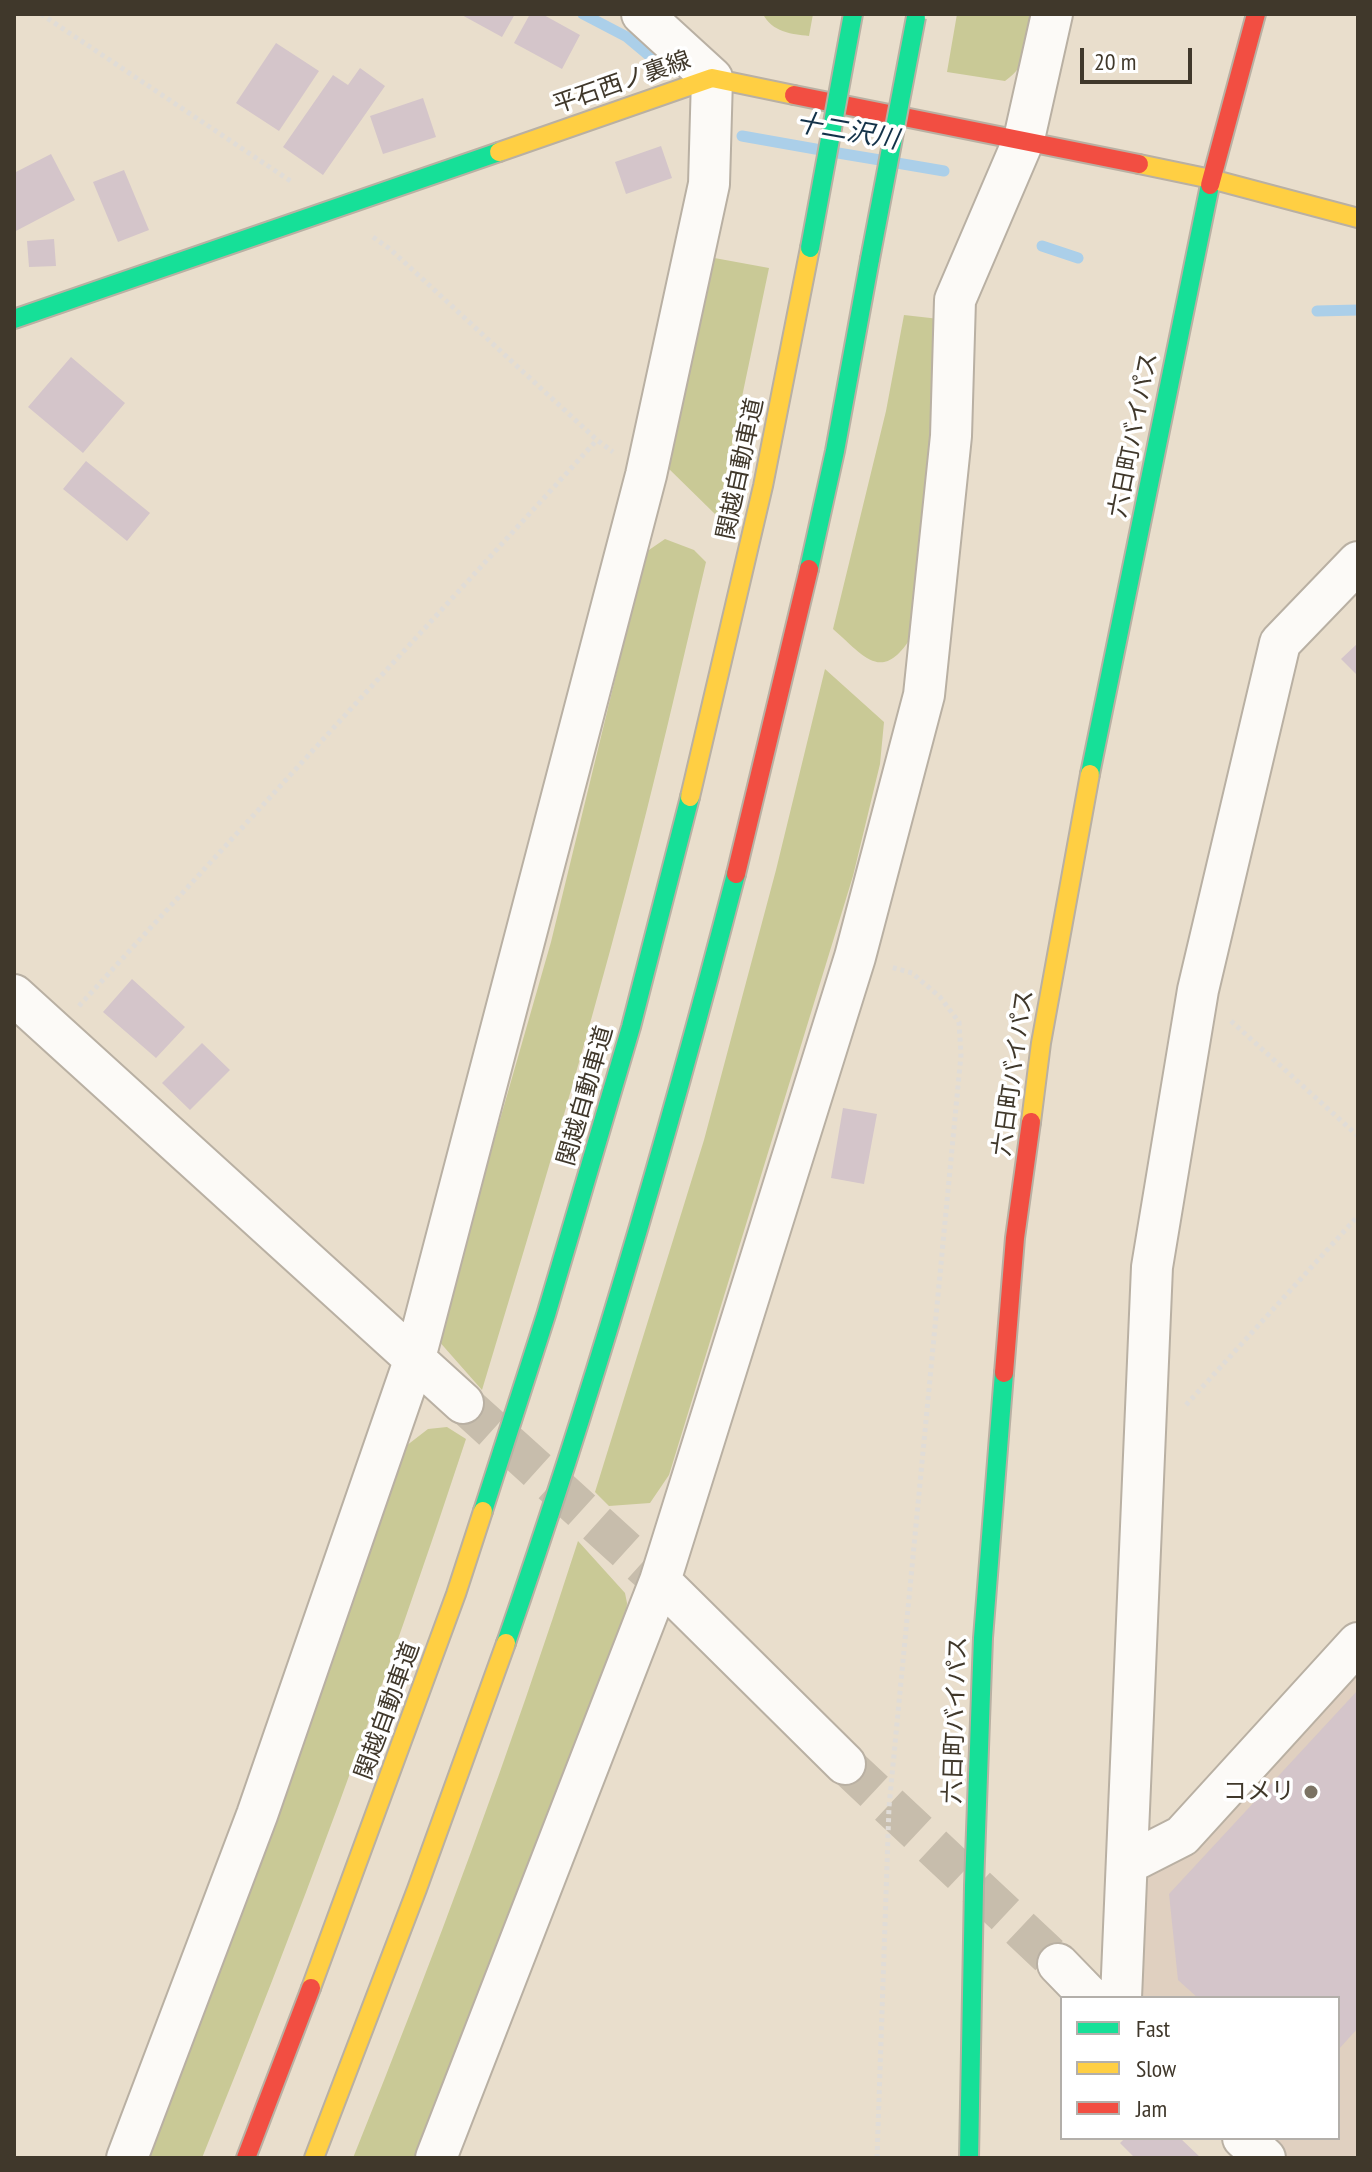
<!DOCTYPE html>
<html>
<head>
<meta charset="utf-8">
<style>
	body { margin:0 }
	#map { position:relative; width:1372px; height:2172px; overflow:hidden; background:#e9decc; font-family:"PT Sans Narrow",sans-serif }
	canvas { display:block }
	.frame { position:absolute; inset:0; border:16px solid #40382b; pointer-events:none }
	.legend { position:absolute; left:1060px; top:1996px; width:280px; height:144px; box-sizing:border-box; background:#fff; border:2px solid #b3afaa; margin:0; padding:10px 14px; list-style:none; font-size:24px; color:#40382b }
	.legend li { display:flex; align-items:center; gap:16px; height:40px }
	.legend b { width:40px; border:2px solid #b3afaa }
	.scale { position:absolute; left:1080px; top:48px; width:112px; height:36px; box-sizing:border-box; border:4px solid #40382b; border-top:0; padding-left:10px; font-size:24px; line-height:28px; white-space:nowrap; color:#40382b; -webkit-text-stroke:6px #fff; paint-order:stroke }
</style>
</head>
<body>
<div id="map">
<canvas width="1372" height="2172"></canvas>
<div class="frame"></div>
<ul class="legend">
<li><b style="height:10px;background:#16e098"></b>Fast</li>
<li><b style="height:10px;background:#ffcf43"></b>Slow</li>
<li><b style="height:10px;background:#f24e42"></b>Jam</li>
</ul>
<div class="scale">20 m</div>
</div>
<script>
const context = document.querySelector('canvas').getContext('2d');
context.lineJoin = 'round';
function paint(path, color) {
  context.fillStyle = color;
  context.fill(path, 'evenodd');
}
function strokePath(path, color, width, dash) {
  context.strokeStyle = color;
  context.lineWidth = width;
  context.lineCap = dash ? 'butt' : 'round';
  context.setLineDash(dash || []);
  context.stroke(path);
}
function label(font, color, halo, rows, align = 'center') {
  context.font = font + ' "PT Sans Narrow","Noto Sans JP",sans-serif';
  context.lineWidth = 7;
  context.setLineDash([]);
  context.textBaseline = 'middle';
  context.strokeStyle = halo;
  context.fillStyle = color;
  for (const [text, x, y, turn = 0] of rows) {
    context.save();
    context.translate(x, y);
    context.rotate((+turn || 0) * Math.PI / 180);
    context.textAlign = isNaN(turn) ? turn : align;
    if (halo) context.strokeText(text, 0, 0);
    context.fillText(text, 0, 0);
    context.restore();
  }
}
paint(new Path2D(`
	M 1358,1643 L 1358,2158 L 1265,2158 L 1243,2138 L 1338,2138 L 1338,1998 L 1121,1998 L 1127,1864 Z`), '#e0d0c0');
paint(new Path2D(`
	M 763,14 L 813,14 L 809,36 C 791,34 772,32 763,14 Z
	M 957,14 L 1035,14 C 1030,42 1029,64 1005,81 L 947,72 Z
	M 709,257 L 769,268 L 717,516 L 666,466 Z
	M 904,315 L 948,320 L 912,636 C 882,684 865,657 833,629 L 886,411 Z
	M 665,539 L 694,550 L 706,562 C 680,672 655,782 626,891 C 582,1059 532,1224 482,1390 L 437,1339 L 551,942 L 646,552 Z
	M 825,669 L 884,722 L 880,764 L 853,876 L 669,1475 L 650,1503 L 609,1506 L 595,1492 L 704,1140 L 776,870 Z
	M 447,1427 L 466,1439 C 386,1682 298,1921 202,2158 L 143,2158 L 394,1447 L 406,1446 L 428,1429 Z
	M 578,1541 L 625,1593 L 627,1603 L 626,1614 L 419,2158 L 353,2158 C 435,1955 511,1750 578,1541 Z`), '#c9c996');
strokePath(new Path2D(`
	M 583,14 L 627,37 L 658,63
	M 742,136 L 821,150
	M 838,153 L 880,160
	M 897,163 L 944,171
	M 1042,246 L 1078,258
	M 1317,311 L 1358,310`), '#abcfe9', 11);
paint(new Path2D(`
	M 460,14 L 515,14 L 502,37 Z
	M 530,14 L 542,14 L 580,35 L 562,69 L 514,43 Z
	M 276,43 L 319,71 L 279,131 L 236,103 Z
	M 360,68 L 385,86 L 323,175 L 283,147 L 333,75 L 348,85 Z
	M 423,98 L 436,137 L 383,154 L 370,116 Z
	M 661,146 L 672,178 L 626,194 L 615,162 Z
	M 51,154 L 75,200 L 14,232 L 14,173 Z
	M 124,170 L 149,230 L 118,242 L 93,182 Z
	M 54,239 L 56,266 L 29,267 L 27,241 Z
	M 71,357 L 125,403 L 83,453 L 28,407 Z
	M 86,461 L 150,513 L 127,541 L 63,489 Z
	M 1358,643 L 1358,676 L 1341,659 Z
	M 132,979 L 185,1027 L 156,1058 L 103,1012 Z
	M 202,1043 L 230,1070 L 190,1110 L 162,1083 Z
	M 843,1108 L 877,1114 L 864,1184 L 831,1178 Z
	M 1358,1690 L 1358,2028 L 1338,2050 L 1338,1998 L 1198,1998 L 1178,1980 L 1169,1894 Z
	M 1125,2138 L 1180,2138 L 1201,2158 L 1135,2158 L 1120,2143 Z`), '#d4c5ca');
strokePath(new Path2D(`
	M 463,1403 L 660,1581
	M 845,1764 L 1058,1964`), '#c7bdac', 40, [40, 20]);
const street = new Path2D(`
	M 14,995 L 463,1403
	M 660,1581 L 845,1764
	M 1127,1864 L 1182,1836 L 1358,1643
	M 1058,1964 L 1091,1998
	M 1121,1998 L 1152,1267 L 1198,990 L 1280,643 L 1358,562
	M 1243,2138 L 1265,2158
	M 127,2158 L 257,1815 L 415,1358 L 646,475 L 709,184 L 712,78 L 642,14
	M 436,2158 L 660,1581 L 855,957 L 924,695 L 951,436 L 955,300 L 1024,139 L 1052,14`);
const fast = new Path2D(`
	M 14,319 L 499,152
	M 809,569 L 835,451 L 870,259
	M 1090,774 L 1210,185
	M 483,1511 L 546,1315 L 631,1027 L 690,797
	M 506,1643 C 594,1390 669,1133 736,874
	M 969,2158 L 974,1886 L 983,1638 L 1004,1373`);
const slow = new Path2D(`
	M 499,152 L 712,78 L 794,95
	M 1139,164 L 1211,179 L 1358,218
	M 690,797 L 763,486 L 810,248
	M 1031,1122 L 1041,1043 L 1090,774
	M 311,1988 L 456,1594 L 483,1511
	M 314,2158 L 417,1889 L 506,1643`);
const jam = new Path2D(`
	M 794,95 L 1139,164
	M 1210,185 L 1256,14
	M 736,874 L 809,569
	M 1004,1373 L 1015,1238 L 1031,1122
	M 246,2158 L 311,1988`);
strokePath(street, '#b9b0a3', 44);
strokePath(fast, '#b9b0a3', 22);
strokePath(slow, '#b9b0a3', 22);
strokePath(jam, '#b9b0a3', 22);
strokePath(new Path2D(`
	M 41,14 L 292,182
	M 373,237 L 390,249 L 597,440 L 613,452
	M 79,1006 L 597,440
	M 1231,1021 L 1358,1136
	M 1186,1405 L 1358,1216
	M 877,2158 L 889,1807 L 961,1055 L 959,1022 L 940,997 L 912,973 L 891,967`), '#e0dcd7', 5, [4, 4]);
strokePath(street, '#fcfaf7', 40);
strokePath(fast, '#16e098', 18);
strokePath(slow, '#ffcf43', 18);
strokePath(jam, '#f24e42', 18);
const fastBridge = new Path2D(`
	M 810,248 L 853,14
	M 870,259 L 916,17`);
strokePath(fastBridge, '#b9b0a3', 22, []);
strokePath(fastBridge, '#16e098', 18);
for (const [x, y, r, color] of [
	[1311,1792,8,"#7b7263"]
]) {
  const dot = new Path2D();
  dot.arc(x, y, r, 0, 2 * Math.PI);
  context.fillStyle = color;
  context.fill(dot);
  strokePath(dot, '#fff', 3);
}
label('24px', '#40382b', '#fff', [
	["平石西ノ裏線",622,83,-19],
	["六日町バイパス",1134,435,-79],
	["関越自動車道",741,469,-78],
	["六日町バイパス",1014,1073,-82],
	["関越自動車道",586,1096,-74],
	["関越自動車道",388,1711,-70],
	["六日町バイパス",956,1720,-88]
]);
label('24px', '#40382b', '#fff', [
	["コメリ",1295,1792]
], 'right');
label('italic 26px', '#133249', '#fff', [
	["十二沢川",847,132,10]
]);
</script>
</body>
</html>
